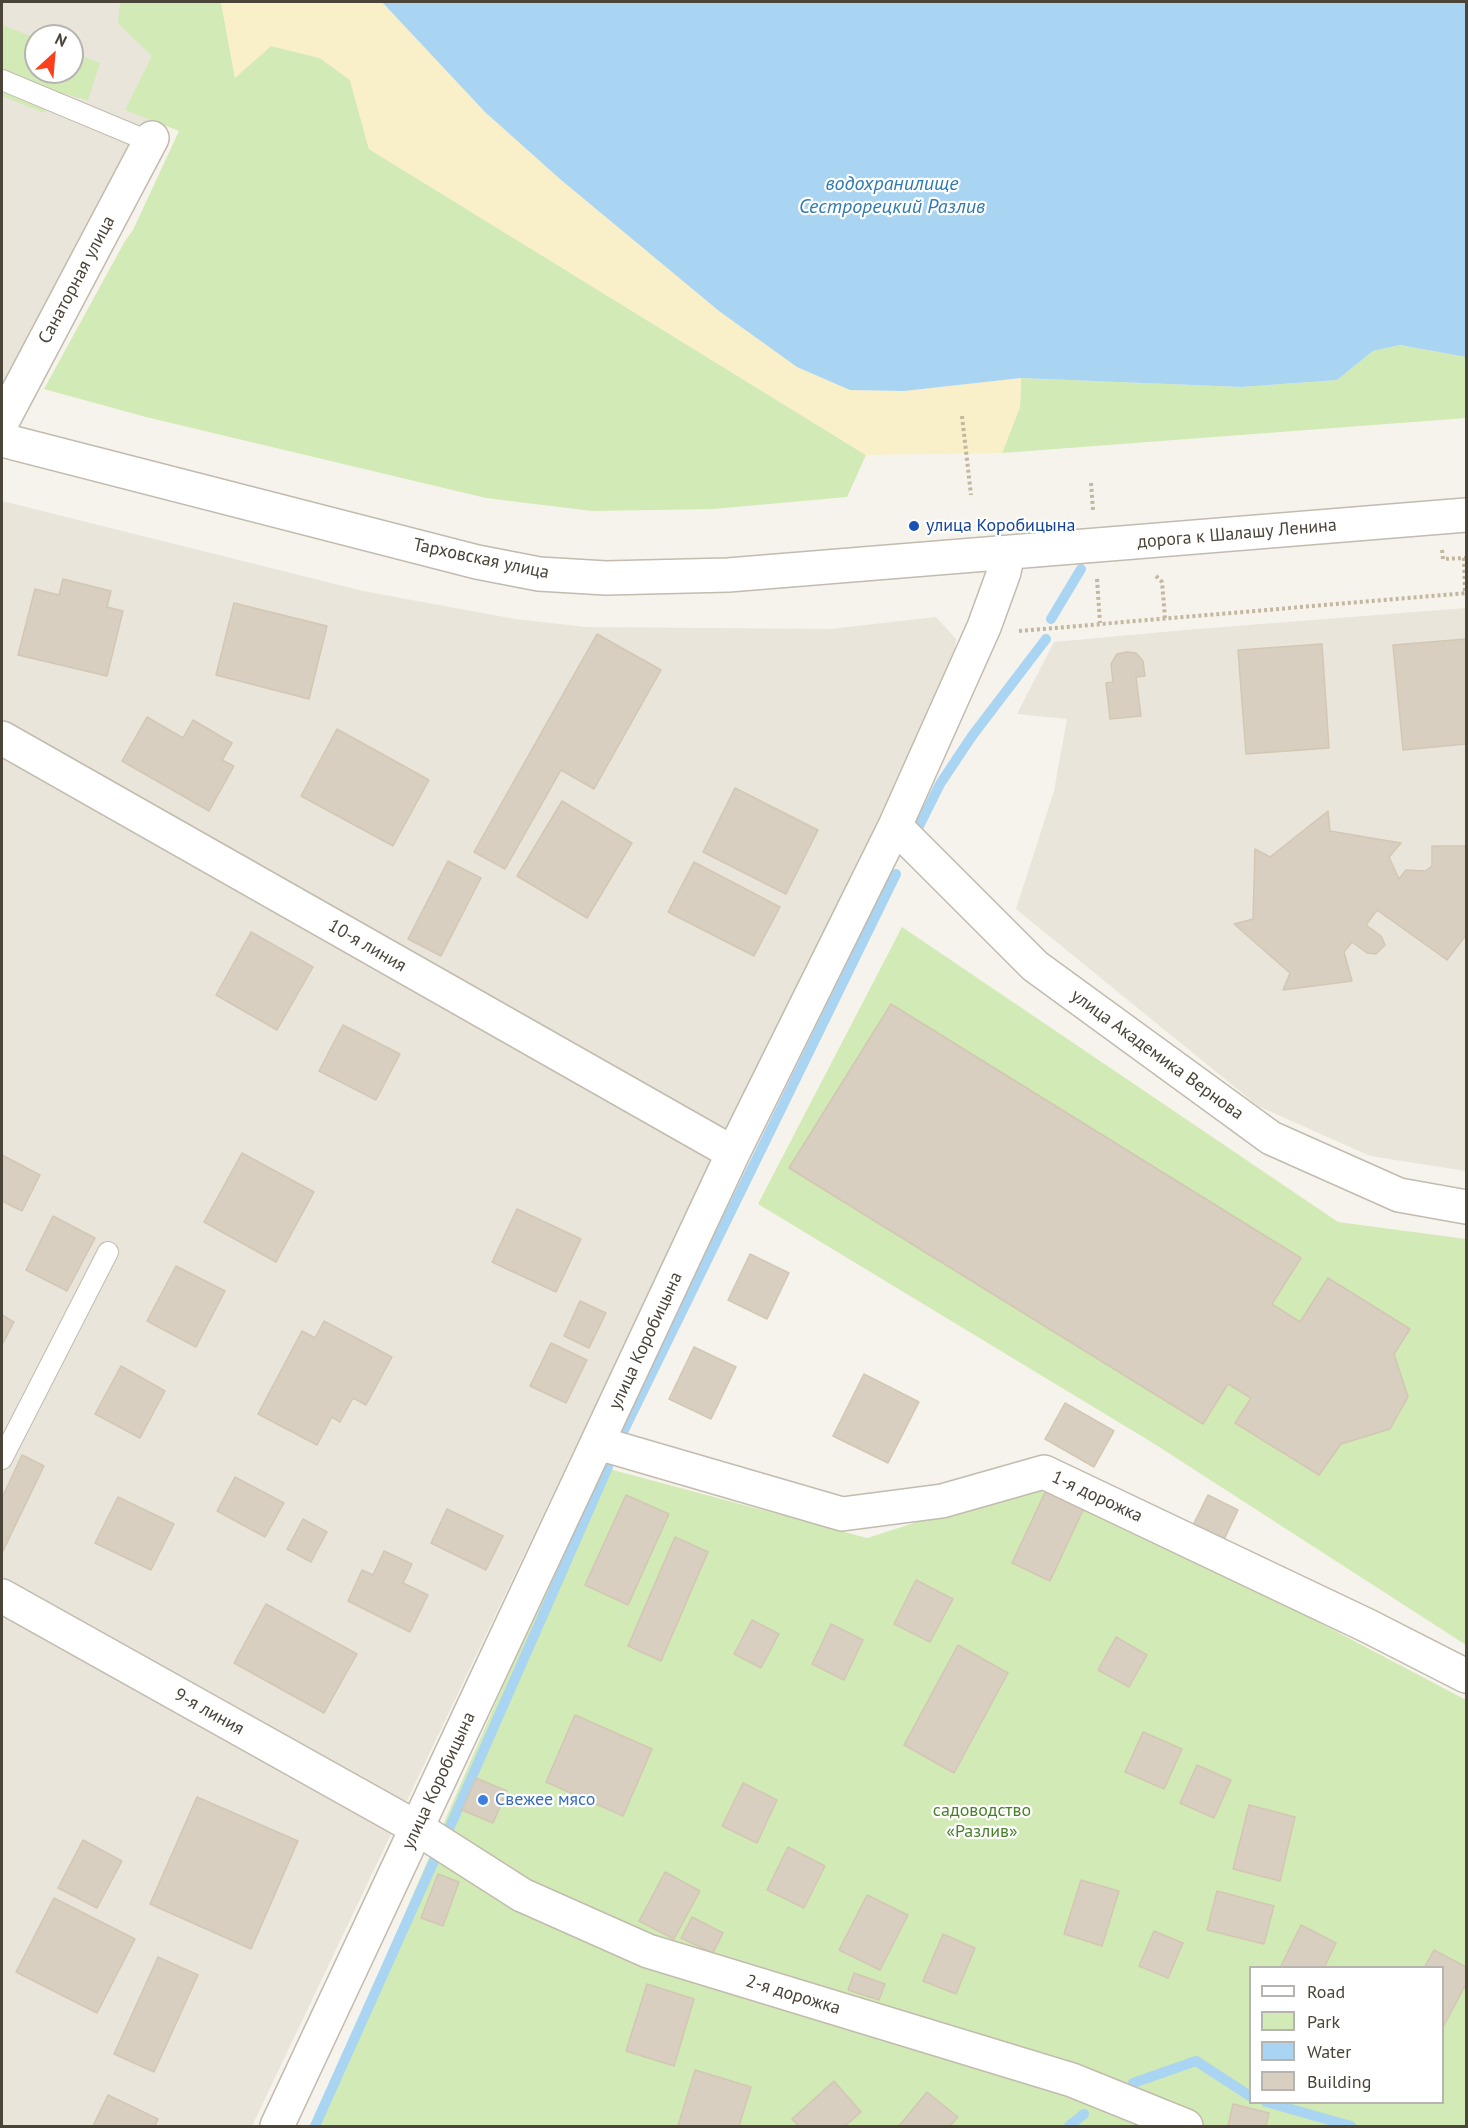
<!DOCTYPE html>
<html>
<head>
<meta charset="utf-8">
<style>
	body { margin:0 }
	#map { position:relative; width:1468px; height:2128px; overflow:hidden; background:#f6f3ec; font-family:"PT Sans",sans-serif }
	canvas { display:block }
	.frame { position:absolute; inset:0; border:3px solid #4b4439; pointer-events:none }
	.legend { position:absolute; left:1249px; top:1966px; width:195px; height:138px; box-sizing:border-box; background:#fff; border:2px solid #b7b4b0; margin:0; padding:8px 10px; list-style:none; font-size:18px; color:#4b4439 }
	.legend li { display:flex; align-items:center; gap:12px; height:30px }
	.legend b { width:30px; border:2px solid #b7b4b0 }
	.north { position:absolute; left:24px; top:24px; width:60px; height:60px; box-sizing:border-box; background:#fff; border:2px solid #b7b4b0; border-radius:50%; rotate:26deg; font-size:16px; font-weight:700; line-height:24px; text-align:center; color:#4b4439 }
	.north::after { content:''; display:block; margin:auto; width:21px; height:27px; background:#fc3f1d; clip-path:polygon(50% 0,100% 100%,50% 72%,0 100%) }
</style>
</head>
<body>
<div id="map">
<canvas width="1468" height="2128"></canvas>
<div class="frame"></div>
<ul class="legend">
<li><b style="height:8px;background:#fff"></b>Road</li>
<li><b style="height:16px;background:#d2eab5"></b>Park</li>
<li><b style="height:16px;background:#a9d4f2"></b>Water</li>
<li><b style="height:16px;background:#d8cfc1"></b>Building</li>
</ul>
<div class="north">N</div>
</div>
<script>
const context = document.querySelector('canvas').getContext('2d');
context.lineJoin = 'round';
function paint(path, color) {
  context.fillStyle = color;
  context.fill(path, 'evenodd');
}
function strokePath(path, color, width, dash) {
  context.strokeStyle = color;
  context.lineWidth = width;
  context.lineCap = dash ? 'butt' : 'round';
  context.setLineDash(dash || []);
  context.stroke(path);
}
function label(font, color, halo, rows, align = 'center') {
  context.font = font + ' "PT Sans",sans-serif';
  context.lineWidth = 4.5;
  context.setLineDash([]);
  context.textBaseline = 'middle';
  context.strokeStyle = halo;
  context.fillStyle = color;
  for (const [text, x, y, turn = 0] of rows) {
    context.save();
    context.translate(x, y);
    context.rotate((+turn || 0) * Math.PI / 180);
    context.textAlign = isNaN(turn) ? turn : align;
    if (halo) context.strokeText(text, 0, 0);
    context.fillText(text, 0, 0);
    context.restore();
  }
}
paint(new Path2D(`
	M 2,2 L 218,2 L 2,389 ZM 36,36 L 72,36 L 72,72 L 36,72 Z
	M 2,501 L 363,591 L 515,619 L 586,627 L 830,629 L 936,617 L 956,639 L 952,668 L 712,1160 L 252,2126 L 2,2126 Z
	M 1466,608 L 1466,1171 L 1370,1156 L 1258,1106 L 1016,909 L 1054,791 L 1067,719 L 1017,714 L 1054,642 L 1185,630 Z`), '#eae5da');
paint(new Path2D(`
	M 120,2 L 221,2 L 235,77 L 271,46 L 320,58 L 350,80 L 369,149 L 866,455 L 847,497 L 713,509 L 592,511 L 486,498 L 146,417 L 44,389 L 125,241 L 133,230 L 179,131 L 125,110 L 152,56 L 118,23 Z
	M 2,25 L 36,38 L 36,72 L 72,72 L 72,52 L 100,63 L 88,100 L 53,91 L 44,113 L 2,96 Z
	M 1400,345 L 1466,357 L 1466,418 L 1002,453 L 1020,407 L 1021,378 L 1241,387 L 1337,380 L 1373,351 Z
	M 902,927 L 1338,1222 L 1466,1239 L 1466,1645 L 1153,1443 L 758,1204 Z
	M 598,1466 L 867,1538 L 1049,1480 L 1466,1700 L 1466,2126 L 313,2126 ZM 1250,1968 L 1442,1968 L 1442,2102 L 1250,2102 Z`), '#d2eab5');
paint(new Path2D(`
	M 221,2 L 382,2 L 485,112 L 560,179 L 719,311 L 797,367 L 850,390 L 904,391 L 1021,378 L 1020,407 L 1002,453 L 866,455 L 369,149 L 350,80 L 320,58 L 271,46 L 235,78 Z`), '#f9efc9');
paint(new Path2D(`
	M 382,2 L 1466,2 L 1466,357 L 1400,345 L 1373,351 L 1337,380 L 1241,387 L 1021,378 L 904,391 L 850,390 L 797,367 L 719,311 L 560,179 L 485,112 Z`), '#a9d4f2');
strokePath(new Path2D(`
	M 1051,619 L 1081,569
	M 913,838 L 940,784 L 972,736 L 1046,639
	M 622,1434 L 896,874
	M 449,1829 L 608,1467
	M 1133,2083 L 1196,2061 L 1250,2096
	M 1266,2102 L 1351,2126
	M 315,2126 L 434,1861
	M 1069,2126 L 1084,2114`), '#a9d4f2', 10);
const building = new Path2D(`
	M 63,579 L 111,591 L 107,607 L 123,611 L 107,676 L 18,655 L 35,589 L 59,595 Z
	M 234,603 L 327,626 L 309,699 L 216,675 Z
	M 597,634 L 661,670 L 594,789 L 561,770 L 505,869 L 474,852 Z
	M 1466,639 L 1466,744 L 1403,750 L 1393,645 Z
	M 1322,644 L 1329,748 L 1246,754 L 1238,650 Z
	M 1127,652 L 1136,653 L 1143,661 L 1145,676 L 1136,677 L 1141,716 L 1110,719 L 1106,683 L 1113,682 L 1111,664 L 1117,654 Z
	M 147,717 L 183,738 L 193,720 L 232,743 L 222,760 L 234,766 L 209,811 L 122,761 Z
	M 337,729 L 429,780 L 393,846 L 301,796 Z
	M 735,788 L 818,830 L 786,894 L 703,852 Z
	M 562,801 L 632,843 L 587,918 L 517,876 Z
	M 1328,811 L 1330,831 L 1401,843 L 1389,857 L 1399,879 L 1406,870 L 1425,871 L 1432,866 L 1432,846 L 1466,846 L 1466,935 L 1447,960 L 1377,910 L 1366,925 L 1381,936 L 1385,945 L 1376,954 L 1367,953 L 1352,942 L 1344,952 L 1352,981 L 1283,990 L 1290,973 L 1234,924 L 1253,919 L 1255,849 L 1270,857 Z
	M 448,861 L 481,878 L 441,956 L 408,939 Z
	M 694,862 L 780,907 L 754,956 L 668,912 Z
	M 251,932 L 313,967 L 277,1030 L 216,995 Z
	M 891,1004 L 1301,1258 L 1272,1304 L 1300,1322 L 1328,1278 L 1410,1329 L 1394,1354 L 1408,1397 L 1390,1429 L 1341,1444 L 1319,1475 L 1235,1423 L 1251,1398 L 1228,1384 L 1203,1424 L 789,1168 Z
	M 343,1025 L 400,1054 L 376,1100 L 319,1071 Z
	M 242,1153 L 314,1192 L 276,1262 L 204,1222 Z
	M 2,1155 L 40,1175 L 22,1211 L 2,1201 Z
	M 517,1209 L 581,1239 L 556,1292 L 492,1262 Z
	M 53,1216 L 95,1238 L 67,1291 L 26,1270 Z
	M 750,1254 L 789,1273 L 767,1319 L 728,1300 Z
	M 176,1266 L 225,1291 L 196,1347 L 147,1321 Z
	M 580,1301 L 606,1313 L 589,1348 L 564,1336 Z
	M 2,1315 L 14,1322 L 2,1345 Z
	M 324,1321 L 392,1357 L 366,1405 L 353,1398 L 340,1422 L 332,1417 L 317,1445 L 258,1414 L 302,1331 L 315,1338 Z
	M 551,1343 L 587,1360 L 566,1403 L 530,1386 Z
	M 694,1347 L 736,1367 L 711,1419 L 669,1399 Z
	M 121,1366 L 165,1391 L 140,1438 L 95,1414 Z
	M 864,1374 L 919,1402 L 888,1463 L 833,1436 Z
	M 1065,1403 L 1114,1431 L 1094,1467 L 1045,1439 Z
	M 22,1455 L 44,1466 L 2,1553 L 2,1498 Z
	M 235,1477 L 284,1503 L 265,1537 L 217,1511 Z
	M 1048,1486 L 1086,1504 L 1050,1581 L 1012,1563 Z
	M 626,1495 L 669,1514 L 628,1605 L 585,1585 Z
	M 1208,1495 L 1238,1510 L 1222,1544 L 1191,1529 Z
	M 118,1497 L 174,1524 L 151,1570 L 95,1543 Z
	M 447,1509 L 503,1536 L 486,1570 L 431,1543 Z
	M 303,1519 L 327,1532 L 311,1562 L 287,1549 Z
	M 675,1537 L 708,1552 L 661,1661 L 628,1646 Z
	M 384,1551 L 412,1564 L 403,1583 L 428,1595 L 410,1632 L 348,1601 L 362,1570 L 373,1575 Z
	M 916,1580 L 953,1599 L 930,1642 L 894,1624 Z
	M 266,1604 L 357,1654 L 324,1713 L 234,1663 Z
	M 752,1620 L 779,1634 L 761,1668 L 734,1654 Z
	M 831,1624 L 863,1640 L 844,1680 L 812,1664 Z
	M 1116,1637 L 1147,1655 L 1129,1687 L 1098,1670 Z
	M 958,1645 L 1008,1673 L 954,1773 L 904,1745 Z
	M 575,1715 L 652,1749 L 623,1816 L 546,1782 Z
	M 1143,1732 L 1182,1749 L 1164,1789 L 1125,1772 Z
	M 1197,1765 L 1231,1780 L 1214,1818 L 1180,1803 Z
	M 476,1778 L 507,1791 L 493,1823 L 462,1810 Z
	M 743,1783 L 777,1800 L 757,1843 L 722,1826 Z
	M 197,1797 L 298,1841 L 251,1949 L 150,1904 Z
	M 1249,1805 L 1295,1817 L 1280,1881 L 1233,1869 Z
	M 83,1840 L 122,1861 L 97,1908 L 58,1888 Z
	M 788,1847 L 825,1866 L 804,1908 L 767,1890 Z
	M 665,1872 L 700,1891 L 674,1939 L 639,1921 Z
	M 438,1874 L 459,1882 L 443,1926 L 421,1918 Z
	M 1081,1880 L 1119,1891 L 1102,1946 L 1064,1934 Z
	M 1217,1891 L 1274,1906 L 1264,1944 L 1207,1930 Z
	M 867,1895 L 908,1915 L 880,1970 L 839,1950 Z
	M 54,1898 L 135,1939 L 97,2013 L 16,1972 Z
	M 692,1917 L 723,1933 L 713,1953 L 681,1938 Z
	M 1301,1925 L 1336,1943 L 1324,1968 L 1280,1968 Z
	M 1154,1931 L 1183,1943 L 1168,1978 L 1139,1966 Z
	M 943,1934 L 975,1948 L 956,1994 L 923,1981 Z
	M 1434,1950 L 1466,1967 L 1466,1984 L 1442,2029 L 1442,1968 L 1424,1968 Z
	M 158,1957 L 198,1975 L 154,2072 L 114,2054 Z
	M 854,1973 L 885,1984 L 879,2000 L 848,1990 Z
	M 647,1984 L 694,1999 L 674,2066 L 626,2051 Z
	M 695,2070 L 751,2087 L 739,2126 L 678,2126 Z
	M 834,2081 L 861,2112 L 845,2126 L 799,2126 L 792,2119 Z
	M 927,2092 L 958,2117 L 950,2126 L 899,2126 Z
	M 108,2095 L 158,2119 L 155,2126 L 93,2126 Z
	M 1233,2104 L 1269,2113 L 1266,2126 L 1228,2126 Z`);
paint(building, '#d8cfc1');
strokePath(building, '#d3c7b4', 1.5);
const service = new Path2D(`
	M 2,80 L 141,138 L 152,138
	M 2,1459 L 108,1252`);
const minor = new Path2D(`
	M 2,422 L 152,138
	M 2,738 L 733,1153
	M 895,826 L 1035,966 L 1271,1138 L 1399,1195 L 1466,1207
	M 598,1443 L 842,1514 L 942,1501 L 1044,1472 L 1368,1626 L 1466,1676
	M 2,1596 L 417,1828 L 522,1895 L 648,1951 L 1072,2080 L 1186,2126
	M 277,2126 L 733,1153 L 895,826 L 984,627 L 1004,572 L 1008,553`);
const tertiary = new Path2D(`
	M 2,440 L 477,562 L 539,574 L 606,578 L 728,575 L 1466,515`);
strokePath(service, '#c2bbae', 22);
strokePath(minor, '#c2bbae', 36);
strokePath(tertiary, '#c2bbae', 36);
strokePath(new Path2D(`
	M 962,416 L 971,495
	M 1091,483 L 1093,510
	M 1442,550 L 1443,559 L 1464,558 L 1465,593
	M 1156,576 L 1162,582 L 1165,618
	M 1097,579 L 1100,623
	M 1019,631 L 1466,593`), '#c4b79f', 4, [3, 3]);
strokePath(service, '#fff', 20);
strokePath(minor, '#fff', 33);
strokePath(tertiary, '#fff', 33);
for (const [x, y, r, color] of [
	[914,526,6,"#1a4fb4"],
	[483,1800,6,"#3f7fe0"]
]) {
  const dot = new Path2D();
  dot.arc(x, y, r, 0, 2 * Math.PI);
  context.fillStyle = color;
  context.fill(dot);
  strokePath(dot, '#fff', 2);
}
label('18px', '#4b4439', '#fff', [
	["Санаторная улица",77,280,-62],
	["дорога к Шалашу Ленина",1237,534,-5],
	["Тарховская улица",481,559,12],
	["10-я линия",367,946,30],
	["улица Академика Вернова",1157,1055,36],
	["улица Коробицына",646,1341,-65],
	["1-я дорожка",1097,1497,25],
	["9-я линия",209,1712,29],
	["улица Коробицына",439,1781,-65],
	["2-я дорожка",793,1995,17]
]);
label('18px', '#164399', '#fff', [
	["улица Коробицына",926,526]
], 'left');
label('18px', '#366cbe', '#fff', [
	["Свежее мясо",495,1800]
], 'left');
label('18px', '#4a7f2a', '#fff', [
	["садоводство",982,1811],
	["«Разлив»",982,1832]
]);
label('italic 20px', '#2e7ab2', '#fff', [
	["водохранилище",892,184],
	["Сестрорецкий Разлив",892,207]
]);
</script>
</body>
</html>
